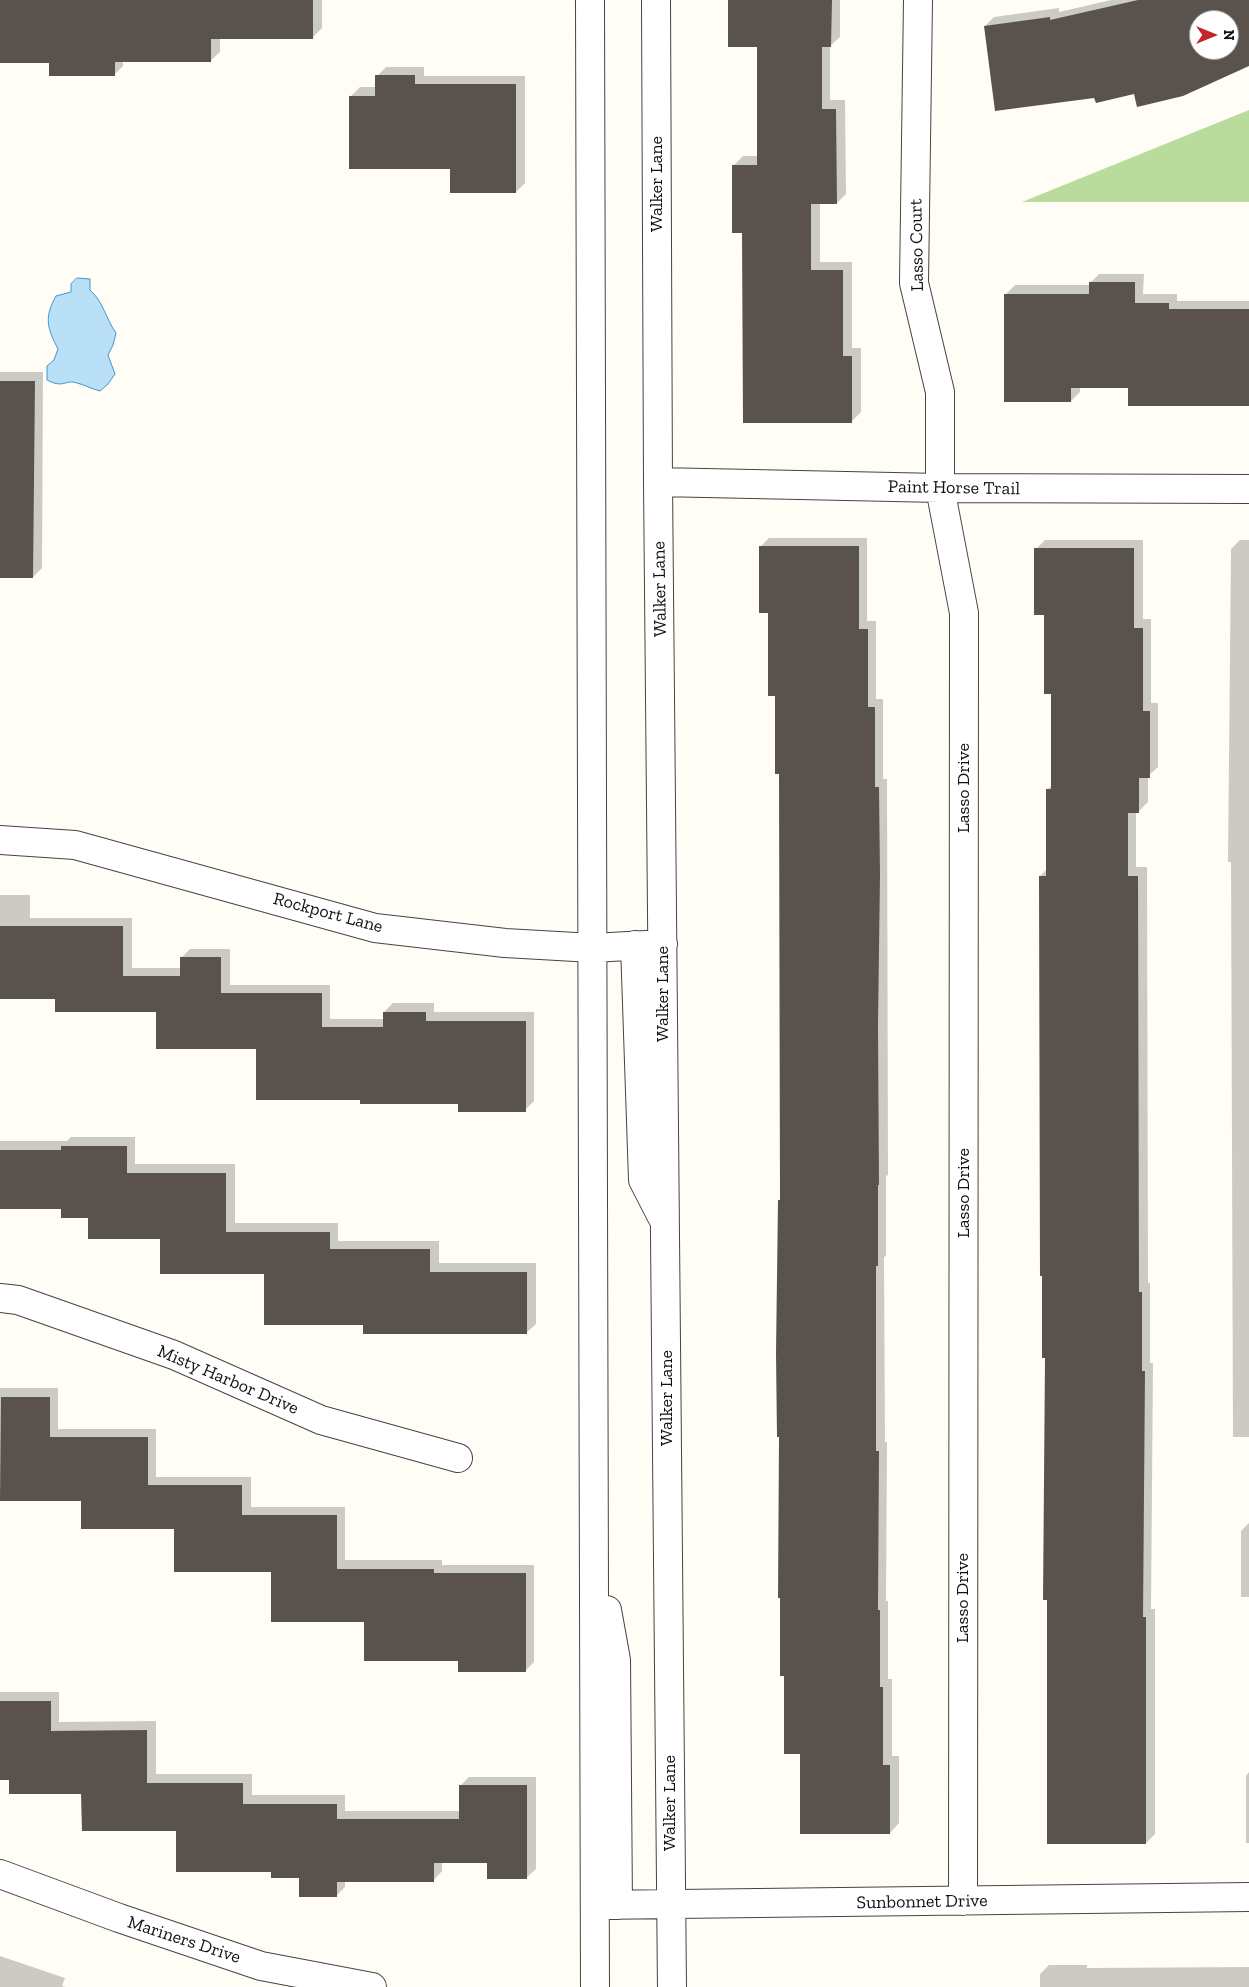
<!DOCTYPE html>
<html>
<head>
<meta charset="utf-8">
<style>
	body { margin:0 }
	#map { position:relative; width:1249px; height:1987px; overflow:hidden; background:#fffdf5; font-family:"Zilla Slab",serif }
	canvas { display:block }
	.north { position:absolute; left:1189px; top:10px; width:50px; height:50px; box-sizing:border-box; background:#fff; border:1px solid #a0a0a0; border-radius:50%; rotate:90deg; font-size:14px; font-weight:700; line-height:20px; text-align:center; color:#111 }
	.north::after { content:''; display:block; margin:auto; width:18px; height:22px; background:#c4262e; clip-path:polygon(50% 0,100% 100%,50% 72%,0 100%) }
</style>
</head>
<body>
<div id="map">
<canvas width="1249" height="1987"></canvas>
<div class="north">N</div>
</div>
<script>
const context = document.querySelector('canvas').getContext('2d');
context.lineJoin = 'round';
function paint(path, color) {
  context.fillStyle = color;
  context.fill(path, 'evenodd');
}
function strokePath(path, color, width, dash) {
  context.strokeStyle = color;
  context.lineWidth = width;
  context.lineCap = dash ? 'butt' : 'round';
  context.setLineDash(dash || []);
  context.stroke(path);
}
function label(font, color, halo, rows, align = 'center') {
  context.font = font + ' "Zilla Slab",serif';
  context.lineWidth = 5;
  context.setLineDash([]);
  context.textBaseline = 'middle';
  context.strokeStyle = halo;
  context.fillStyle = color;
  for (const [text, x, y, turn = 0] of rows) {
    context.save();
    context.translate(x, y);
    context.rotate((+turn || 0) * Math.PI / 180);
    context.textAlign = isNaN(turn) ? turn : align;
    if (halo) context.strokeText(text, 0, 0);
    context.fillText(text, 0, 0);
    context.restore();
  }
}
paint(new Path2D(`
	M 1249,110 L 1249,202 L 1022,202 Z`), '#b9dc9c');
const water = new Path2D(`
	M 77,278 L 90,279 L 90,290 C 103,301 106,319 116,333 L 113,345 L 108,355 L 115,374 L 108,384 L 100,391 C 92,389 85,385 77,383 C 65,379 64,389 47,380 L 47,366 L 54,360 L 58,349 C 47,328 44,317 56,296 L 71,292 L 71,284 Z`);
paint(water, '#b9e0f7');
strokePath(water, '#3f96cf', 1);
paint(new Path2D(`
	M 0,0 L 322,0 L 322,28 L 313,37 L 220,37 L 220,52 L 210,61 L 123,61 L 123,66 L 114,75 L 50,62 L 0,62 Z
	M 729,0 L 840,0 L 840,37 L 830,46 L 830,100 L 845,100 L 846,194 L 837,203 L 820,203 L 820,262 L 852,262 L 852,348 L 861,348 L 861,412 L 852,421 L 743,231 L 734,165 L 743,156 L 758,156 L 758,46 Z
	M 1111,0 L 1249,0 L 1249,64 L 1135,93 L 1095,96 L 985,26 L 994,17 L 1059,8 L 1059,12 ZM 1199,20 L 1229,20 L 1229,50 L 1199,50 Z
	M 386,67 L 424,67 L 424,76 L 525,76 L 525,183 L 516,192 L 452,168 L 351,96 L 360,87 L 377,87 L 377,76 Z
	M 1099,274 L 1144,274 L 1143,294 L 1177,294 L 1177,301 L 1249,301 L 1249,404 L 1130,387 L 1080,386 L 1080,392 L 1071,401 L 1006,294 L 1015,285 L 1090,285 L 1090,283 Z
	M 0,372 L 43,372 L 42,568 L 33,577 L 0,577 Z
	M 769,538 L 867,538 L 867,621 L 876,621 L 876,699 L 883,699 L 883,779 L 887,779 L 888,1175 L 886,1176 L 886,1256 L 884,1257 L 885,1442 L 887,1442 L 886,1601 L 888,1601 L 888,1679 L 892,1679 L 892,1756 L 899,1756 L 899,1823 L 890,1833 L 802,1752 L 785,1675 L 780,1435 L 780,773 L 769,612 L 760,547 Z
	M 1045,540 L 1143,540 L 1143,619 L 1151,619 L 1151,703 L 1158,703 L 1158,767 L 1148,776 L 1148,802 L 1139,811 L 1136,811 L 1136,867 L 1147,867 L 1148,1283 L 1150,1283 L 1150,1363 L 1153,1363 L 1151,1609 L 1155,1609 L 1155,1834 L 1146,1843 L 1048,1598 L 1040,876 L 1047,869 L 1047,790 L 1052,785 L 1052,693 L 1045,614 L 1036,549 Z
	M 1240,540 L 1249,540 L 1249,1437 L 1233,1437 L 1231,862 L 1228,862 L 1231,549 Z
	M 0,895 L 30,895 L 30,918 L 132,918 L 132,968 L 181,968 L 181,958 L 190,949 L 230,949 L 230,985 L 330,985 L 330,1019 L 384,1019 L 384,1012 L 393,1003 L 434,1003 L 434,1012 L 534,1012 L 534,1101 L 525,1110 L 459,1103 L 361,1099 L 257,1048 L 157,1011 L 57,998 L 0,998 Z
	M 71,1137 L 135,1137 L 135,1164 L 235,1164 L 235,1223 L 338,1223 L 338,1241 L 439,1241 L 439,1263 L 536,1263 L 536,1324 L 526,1333 L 364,1324 L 265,1273 L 162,1238 L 62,1208 L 0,1208 L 0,1141 L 67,1141 Z
	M 0,1388 L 58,1388 L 58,1429 L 156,1429 L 156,1477 L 251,1477 L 251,1507 L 345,1507 L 345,1560 L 442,1560 L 442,1565 L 534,1565 L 534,1662 L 525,1671 L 459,1659 L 366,1621 L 272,1571 L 175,1528 L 82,1499 L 0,1499 Z
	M 1249,1523 L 1249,1597 L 1241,1597 L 1241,1531 Z
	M 0,1692 L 59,1692 L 59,1722 L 156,1721 L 156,1774 L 252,1774 L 252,1795 L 345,1795 L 345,1811 L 460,1811 L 460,1786 L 469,1777 L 536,1777 L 536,1869 L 526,1878 L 488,1862 L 442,1862 L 442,1871 L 433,1881 L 345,1881 L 345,1887 L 336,1896 L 300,1877 L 272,1870 L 178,1829 L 83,1792 L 10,1779 L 0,1779 Z
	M 1249,1772 L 1249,1843 L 1246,1843 L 1246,1776 Z
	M 0,1956 L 65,1978 L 62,1986 L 66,1987 L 0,1987 Z
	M 1049,1965 L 1087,1965 L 1087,1968 L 1249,1967 L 1249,1987 L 1040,1987 L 1040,1974 Z`), '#0003');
paint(new Path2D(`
	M 0,0 L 313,0 L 313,39 L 211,39 L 211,62 L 115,62 L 115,76 L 49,76 L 49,63 L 0,63 Z
	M 728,0 L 832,0 L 831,47 L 822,47 L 822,109 L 836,109 L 837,204 L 811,204 L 811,270 L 843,270 L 843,356 L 852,356 L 852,423 L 743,423 L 742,233 L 732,233 L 732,165 L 757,165 L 757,47 L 728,47 Z
	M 1138,0 L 1249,0 L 1249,66 L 1183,96 L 1137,107 L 1134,94 L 1096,103 L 1094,98 L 995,111 L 984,26 L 1050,17 L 1050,20 ZM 1199,20 L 1229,20 L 1229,50 L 1199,50 Z
	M 375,75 L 415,75 L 415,84 L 516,84 L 516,193 L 450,193 L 450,169 L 349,169 L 349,96 L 375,96 Z
	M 1089,282 L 1135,282 L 1135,303 L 1169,303 L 1169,309 L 1249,309 L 1249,406 L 1128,406 L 1128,388 L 1071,388 L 1071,402 L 1004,402 L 1004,294 L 1089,294 Z
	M 0,381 L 35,381 L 33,578 L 0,578 Z
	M 759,546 L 859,546 L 859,629 L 868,629 L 868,707 L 875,707 L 875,787 L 879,787 L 880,875 L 878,1026 L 879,1185 L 878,1185 L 878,1266 L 876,1266 L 876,1451 L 879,1451 L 878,1610 L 880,1610 L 880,1687 L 883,1687 L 883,1765 L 890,1765 L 890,1834 L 800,1834 L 800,1754 L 784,1754 L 784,1676 L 780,1676 L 780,1598 L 778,1598 L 779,1437 L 777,1437 L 776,1353 L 778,1200 L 780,1200 L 779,774 L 775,774 L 775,696 L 768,696 L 768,613 L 759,613 Z
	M 1034,548 L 1134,548 L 1134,628 L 1143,628 L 1143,711 L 1150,711 L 1150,778 L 1139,778 L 1139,813 L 1128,813 L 1128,876 L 1138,876 L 1139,1292 L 1142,1292 L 1142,1371 L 1145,1371 L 1143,1617 L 1146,1617 L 1146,1844 L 1047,1844 L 1047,1600 L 1043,1600 L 1045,1358 L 1042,1358 L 1042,1276 L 1040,1276 L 1039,876 L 1046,876 L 1046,789 L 1051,789 L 1051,694 L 1044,694 L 1044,615 L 1034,615 Z
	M 0,926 L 123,926 L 123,976 L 180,976 L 180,957 L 221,957 L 221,993 L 322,993 L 322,1027 L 383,1027 L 383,1012 L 426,1012 L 426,1021 L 526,1021 L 526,1112 L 458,1112 L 458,1104 L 360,1104 L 360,1100 L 256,1100 L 256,1049 L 156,1049 L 156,1012 L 55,1012 L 55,999 L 0,999 Z
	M 61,1146 L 127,1146 L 127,1173 L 226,1173 L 226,1232 L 330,1232 L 330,1249 L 430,1249 L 430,1272 L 527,1272 L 527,1334 L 363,1334 L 363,1325 L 264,1325 L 264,1274 L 160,1274 L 160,1239 L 88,1239 L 88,1218 L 61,1218 L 61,1209 L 0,1209 L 0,1150 L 61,1150 Z
	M 1,1397 L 50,1397 L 50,1437 L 148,1437 L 148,1485 L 242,1485 L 242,1515 L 337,1515 L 337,1569 L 434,1569 L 434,1573 L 526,1573 L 526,1672 L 458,1672 L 458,1661 L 364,1661 L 364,1622 L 271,1622 L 271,1572 L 174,1572 L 174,1529 L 81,1529 L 81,1501 L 0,1501 Z
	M 0,1701 L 51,1701 L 51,1731 L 147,1730 L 147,1783 L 243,1783 L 243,1804 L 337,1804 L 337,1819 L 459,1819 L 459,1785 L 527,1785 L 527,1879 L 487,1879 L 487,1863 L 434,1863 L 434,1882 L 337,1882 L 337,1897 L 299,1897 L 299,1878 L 271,1878 L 271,1872 L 176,1872 L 176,1831 L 82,1831 L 81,1794 L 9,1794 L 9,1780 L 0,1780 Z`), '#5a524d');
const minor = new Path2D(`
	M 590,0 L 595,1987
	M 656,0 L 658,482 L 672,1987
	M 918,0 L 914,283 L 940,392 L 940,488 L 964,613 L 963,1901
	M 658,482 L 940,488 L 1249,489
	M 0,840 L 75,845 L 375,928 L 505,943 L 593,948 L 663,944
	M 635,945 L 643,1180 L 662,1217
	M 0,1298 L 18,1300 L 174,1355 L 321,1420 L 458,1458
	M 607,1610 L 616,1660 L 618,1905
	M 0,1874 L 119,1918 L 261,1966 L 372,1987
	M 595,1905 L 1249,1897`);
strokePath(minor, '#444', 30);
strokePath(minor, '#fff', 28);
label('18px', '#111', '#fff', [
	["Walker Lane",657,184,-90],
	["Lasso Court",917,245,-91],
	["Paint Horse Trail",954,488,1],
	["Walker Lane",660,589,-91],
	["Lasso Drive",964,788,-90],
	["Rockport Lane",328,913,15],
	["Walker Lane",663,994,-90],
	["Lasso Drive",964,1193,-90],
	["Misty Harbor Drive",228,1380,23],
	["Walker Lane",667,1398,-90],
	["Lasso Drive",963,1598,-90],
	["Walker Lane",670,1803,-90],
	["Sunbonnet Drive",922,1902,-1],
	["Mariners Drive",184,1940,18]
]);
</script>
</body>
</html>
